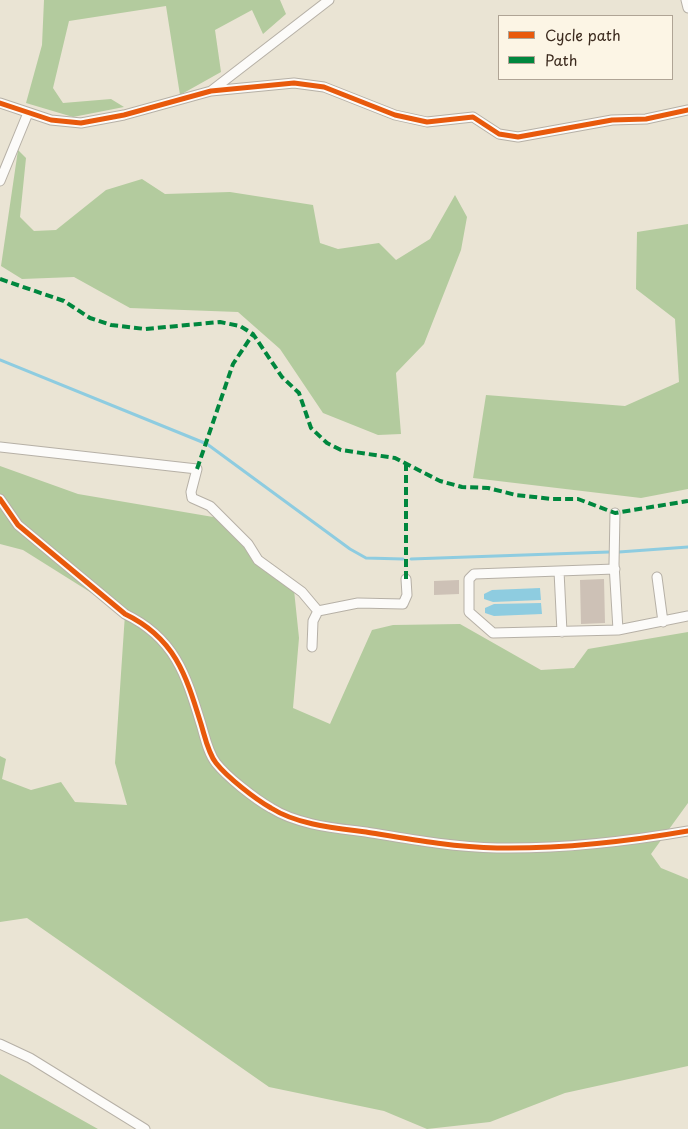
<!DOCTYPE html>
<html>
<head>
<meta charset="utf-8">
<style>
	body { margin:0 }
	#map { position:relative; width:688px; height:1129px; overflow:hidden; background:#eae4d4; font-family:"Playpen Sans",sans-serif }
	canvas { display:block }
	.legend { position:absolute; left:498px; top:15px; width:175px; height:65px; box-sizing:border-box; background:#fcf5e5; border:1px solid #afa495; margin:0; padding:6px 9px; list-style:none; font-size:15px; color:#3b2a1e }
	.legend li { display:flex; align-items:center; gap:10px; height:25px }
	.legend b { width:25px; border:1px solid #afa495 }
</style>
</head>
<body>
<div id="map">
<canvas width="688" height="1129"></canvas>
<ul class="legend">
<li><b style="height:6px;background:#e8590c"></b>Cycle path</li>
<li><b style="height:6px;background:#00873e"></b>Path</li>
</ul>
</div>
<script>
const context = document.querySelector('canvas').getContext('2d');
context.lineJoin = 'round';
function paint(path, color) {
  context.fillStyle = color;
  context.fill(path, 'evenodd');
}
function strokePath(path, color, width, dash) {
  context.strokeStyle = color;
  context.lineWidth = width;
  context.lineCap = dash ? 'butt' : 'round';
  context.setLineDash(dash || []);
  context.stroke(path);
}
paint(new Path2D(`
	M 44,0 L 280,0 L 286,14 L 263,34 L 252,10 L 215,30 L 221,72 L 180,95 L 166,6 L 69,21 L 53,88 L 63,103 L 111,99 L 124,107 L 73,117 L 26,103 L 42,45 Z
	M 18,150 L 26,158 L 20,217 L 34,231 L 56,230 L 106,190 L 142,179 L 165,194 L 230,192 L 313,205 L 320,243 L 338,249 L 379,243 L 396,260 L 430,239 L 455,195 L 467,217 L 461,250 L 424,344 L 396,373 L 401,434 L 378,435 L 323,413 L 280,349 L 238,312 L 130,308 L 74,277 L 22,279 L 1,266 Z
	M 688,224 L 688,489 L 641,498 L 473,478 L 486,395 L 625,406 L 679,382 L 675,319 L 636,289 L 637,232 Z
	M 0,466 L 78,494 L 219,518 L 261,566 L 294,590 L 299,638 L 293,708 L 330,724 L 372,630 L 393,625 L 460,624 L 541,670 L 574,668 L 588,649 L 688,632 L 688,803 L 651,854 L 661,868 L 688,879 L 688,1066 L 565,1093 L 490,1122 L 427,1129 L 384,1111 L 269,1087 L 27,918 L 0,922 L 0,756 L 6,759 L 2,779 L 31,790 L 61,782 L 75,802 L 127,805 L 115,763 L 125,614 L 23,550 L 0,544 Z
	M 0,1074 L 98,1129 L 0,1129 Z`), '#b3cb9e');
paint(new Path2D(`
	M 540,588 L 541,600 L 493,602 L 484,599 L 484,594 L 492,590 Z
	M 541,603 L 542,614 L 494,616 L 485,613 L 485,608 L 494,604 Z`), '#8ecce0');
strokePath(new Path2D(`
	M 0,360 L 207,444 L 350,549 L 366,558 L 403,559
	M 619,552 L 688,547
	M 411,559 L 609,552`), '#8ecce0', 3);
paint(new Path2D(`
	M 604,579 L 605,623 L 581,624 L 580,580 Z
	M 459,580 L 459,594 L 434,595 L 434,581 Z`), '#cdc1b6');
const minor = new Path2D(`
	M 686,0 L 688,8
	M 211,91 L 329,0
	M 0,103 L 51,120 L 81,123 L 124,115 L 211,91 L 294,83 L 324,87 L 395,115 L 427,122 L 473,117 L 499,134 L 518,137 L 612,120 L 646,119 L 688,110
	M 0,181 L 28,113
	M 0,447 L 197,469 L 191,492 L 192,498 L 210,506 L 248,544 L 258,560 L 302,592 L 318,611 L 358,603 L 403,604 L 407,595 L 406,579
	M 0,499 L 18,525 L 125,614 C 175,638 186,675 201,724 C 205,737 208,753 216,763 C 227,777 255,799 271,808 C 298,825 335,828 366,832 C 409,839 453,847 497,848 C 561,849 625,842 688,831
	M 615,513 L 614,564 L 618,630
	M 615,569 L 474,574 L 469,579 L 469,612 L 493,633 L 618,630 L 688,616
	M 559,571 L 562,632
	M 657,577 L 663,622
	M 312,647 L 313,621 L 318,611
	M 0,1044 L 30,1058 L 145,1129`);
strokePath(minor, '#b6b0a6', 11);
strokePath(minor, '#fcfbf9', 9);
strokePath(new Path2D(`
	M 0,279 L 64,301 L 90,318 L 111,325 L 145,329 L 220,322 L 240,326 L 253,334 L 282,377 L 299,393 L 311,428 L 327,443 L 341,450 L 395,458 L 440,481 L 462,487 L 488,488 L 516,495 L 552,499 L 578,499 L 615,513 L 688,501
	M 197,469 L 233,364 L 253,334
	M 406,579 L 406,463`), '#00873e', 4, [8, 4]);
strokePath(new Path2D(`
	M 0,103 L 51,120 L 81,123 L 124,115 L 211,91 L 294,83 L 324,87 L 395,115 L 427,122 L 473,117 L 499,134 L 518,137 L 612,120 L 646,119 L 688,110
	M 0,499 L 18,525 L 125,614 C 175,638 186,675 201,724 C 205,737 208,753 216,763 C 227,777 255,799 271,808 C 298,825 335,828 366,832 C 409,839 453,847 497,848 C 561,849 625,842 688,831`), '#e8590c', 5);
</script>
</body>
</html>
